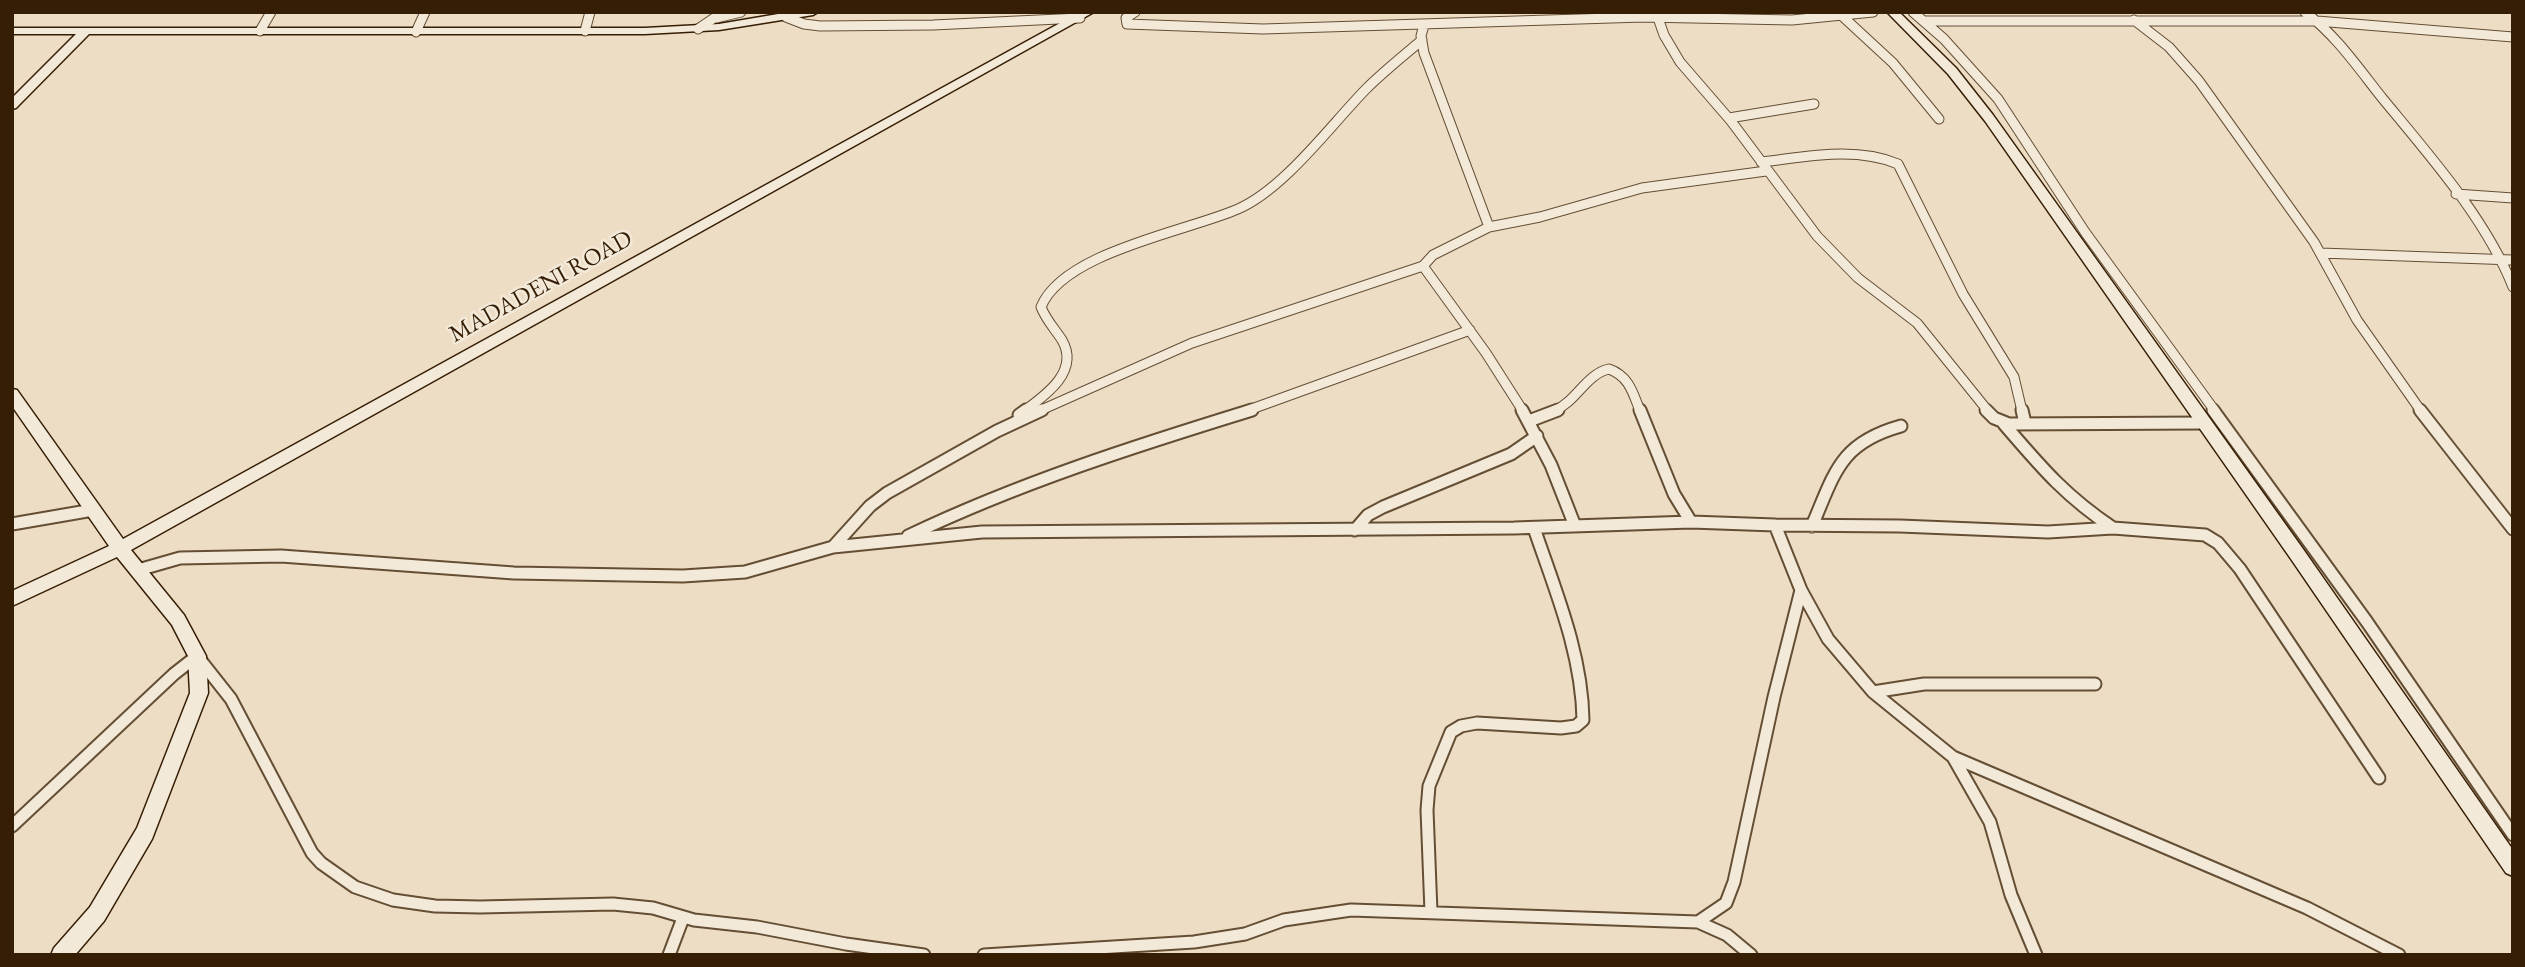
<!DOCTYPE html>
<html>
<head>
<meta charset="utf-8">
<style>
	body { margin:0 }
	#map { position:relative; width:2525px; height:967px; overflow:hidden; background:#edddc5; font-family:"EB Garamond",serif }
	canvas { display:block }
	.frame { position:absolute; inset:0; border:14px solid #361e04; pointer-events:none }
</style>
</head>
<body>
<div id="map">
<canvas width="2525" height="967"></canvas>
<div class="frame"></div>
</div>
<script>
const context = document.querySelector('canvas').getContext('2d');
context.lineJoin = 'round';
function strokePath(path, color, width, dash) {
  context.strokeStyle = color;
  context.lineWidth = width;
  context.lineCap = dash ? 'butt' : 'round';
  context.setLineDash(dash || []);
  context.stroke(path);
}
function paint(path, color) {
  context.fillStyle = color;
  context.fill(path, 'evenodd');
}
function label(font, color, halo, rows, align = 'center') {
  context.font = font + ' "EB Garamond",serif';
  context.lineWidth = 5;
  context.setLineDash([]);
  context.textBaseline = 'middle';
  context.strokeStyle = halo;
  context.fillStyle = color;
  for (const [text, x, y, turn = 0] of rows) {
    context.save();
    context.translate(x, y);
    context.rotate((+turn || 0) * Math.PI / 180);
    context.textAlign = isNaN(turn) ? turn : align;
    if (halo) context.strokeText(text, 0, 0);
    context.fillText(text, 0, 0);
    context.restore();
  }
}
const streetFar1 = new Path2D(`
	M 1135,12 L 1126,18 L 1127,24 L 1263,29 L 1643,17 L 1792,20 L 1873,12
	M 1913,12 L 1944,39 L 1998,99 L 2085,232 L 2215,411
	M 2305,12 C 2336,35 2359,69 2383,99 C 2430,156 2486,219 2513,287
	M 1840,14 L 1893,63 L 1939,119
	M 786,17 L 804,24 L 820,26 L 933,25 L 1080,18
	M 716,18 L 741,12
	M 1658,18 L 1664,35 L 1680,62 L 1731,121 L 1817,236 L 1858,278 L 1917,323 L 1988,411
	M 2134,20 L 2169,47 L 2199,81 L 2314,242 L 2357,320 L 2421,411
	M 1924,21 L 2317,21 L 2513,37
	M 698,29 L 723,12
	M 260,31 L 271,12
	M 585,31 L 590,12
	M 416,32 L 425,12
	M 1729,118 L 1814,104
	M 1761,162 C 1806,157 1855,146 1898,164 L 1963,294 L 2014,377 L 2022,411
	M 2456,194 L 2513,198
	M 1489,227 L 1540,217 L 1642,188 L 1766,171
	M 2321,253 L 2513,260
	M 1423,266 L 1486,353 L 1523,411
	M 1024,411 C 1046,395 1080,371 1062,340 C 1055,329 1046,320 1041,307 C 1063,252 1188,231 1238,209 C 1284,189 1330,126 1366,89 C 1383,72 1403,56 1422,40
	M 1039,411 L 1192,343 L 1423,266 L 1433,255 L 1489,227 L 1424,53 L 1421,36 L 1424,25
	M 1246,411 L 1470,330
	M 1554,411 C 1576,402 1586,374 1609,369 C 1629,376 1633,393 1640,411`);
const street = new Path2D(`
	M 1522,410 L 1551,465 L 1575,526
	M 1640,410 L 1674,494 L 1691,522
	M 1986,410 L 1994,418 L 2009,424 L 2204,423
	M 2022,410 L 2025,423
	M 2213,410 L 2367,622 L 2513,835
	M 2420,410 L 2513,529
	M 1019,415 L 1026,410
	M 1529,421 L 1558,410
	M 2004,424 C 2041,467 2065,496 2113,528
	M 12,524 L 93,510
	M 1812,526 C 1835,472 1840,443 1901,426
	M 1355,530 L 1368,515 L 1383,507 L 1511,454 L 1537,436
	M 908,536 C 1019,483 1135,446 1252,410
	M 833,547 L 870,506 L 887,493 L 997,431 L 1042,410
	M 138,570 L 180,558 L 281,556 L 514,573 L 683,576 L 745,572 L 833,547 L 982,532 L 1514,528 L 1691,522 L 1775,525
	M 1873,692 L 1924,684 L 2095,684
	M 1953,757 L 2307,908 L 2399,955
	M 12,826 L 174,674 L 197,656 L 231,699 L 312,853 L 321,863 L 355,887 L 393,900 L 435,906 L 480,907 L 613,904 L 653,908 L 694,920 L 757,927 L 846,944 L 924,955
	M 1431,912 L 1427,810 L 1429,786 L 1451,732 L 1461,726 L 1477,723 L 1561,728 L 1576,726 L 1583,720 C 1582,653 1555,590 1534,528
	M 1698,922 L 1727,935 L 1751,955
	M 669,955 L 683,918
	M 984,955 L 1194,942 L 1245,934 L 1284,920 L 1351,910 L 1698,922 L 1726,903 L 1734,882 L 1774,697 L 1801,590
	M 2036,955 L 2011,895 L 1990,822 L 1953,757 L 1873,692 L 1828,639 L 1801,590 L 1775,525 L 1900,526 L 2048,532 L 2113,528 L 2205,535 L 2218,543 L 2240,569 L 2379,778`);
const secondary = new Path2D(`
	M 790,12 L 818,12 L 813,15 L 719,30 L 645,34 L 89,34 L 16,108 L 12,109 L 12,98 L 76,34 L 12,34 L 12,28 L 645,28 L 719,24 Z
	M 1080,12 L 1094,12 L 131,550 L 184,615 L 206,656 L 208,693 L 152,839 L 104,921 L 75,955 L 51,955 L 54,948 L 90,907 L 137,828 L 190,693 L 188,656 L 172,625 L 117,557 L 12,606 L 12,591 L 109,546 L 12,406 L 12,389 L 17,390 L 123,539 Z
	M 1887,12 L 1899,12 L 1956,68 L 1993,115 L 2303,549 L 2513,850 L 2513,876 L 2506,873 L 2291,559 L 1985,121 L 1948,74 Z`);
strokePath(streetFar1, '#644e34', 11);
strokePath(street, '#644e34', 15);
strokePath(secondary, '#361e04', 3);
strokePath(streetFar1, '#f3e9d9', 9);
strokePath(street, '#f3e9d9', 11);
paint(secondary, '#f3e9d9');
label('24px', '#361e04', '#f3e9d9', [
	["MADADENI ROAD",541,287,-29]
]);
</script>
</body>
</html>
